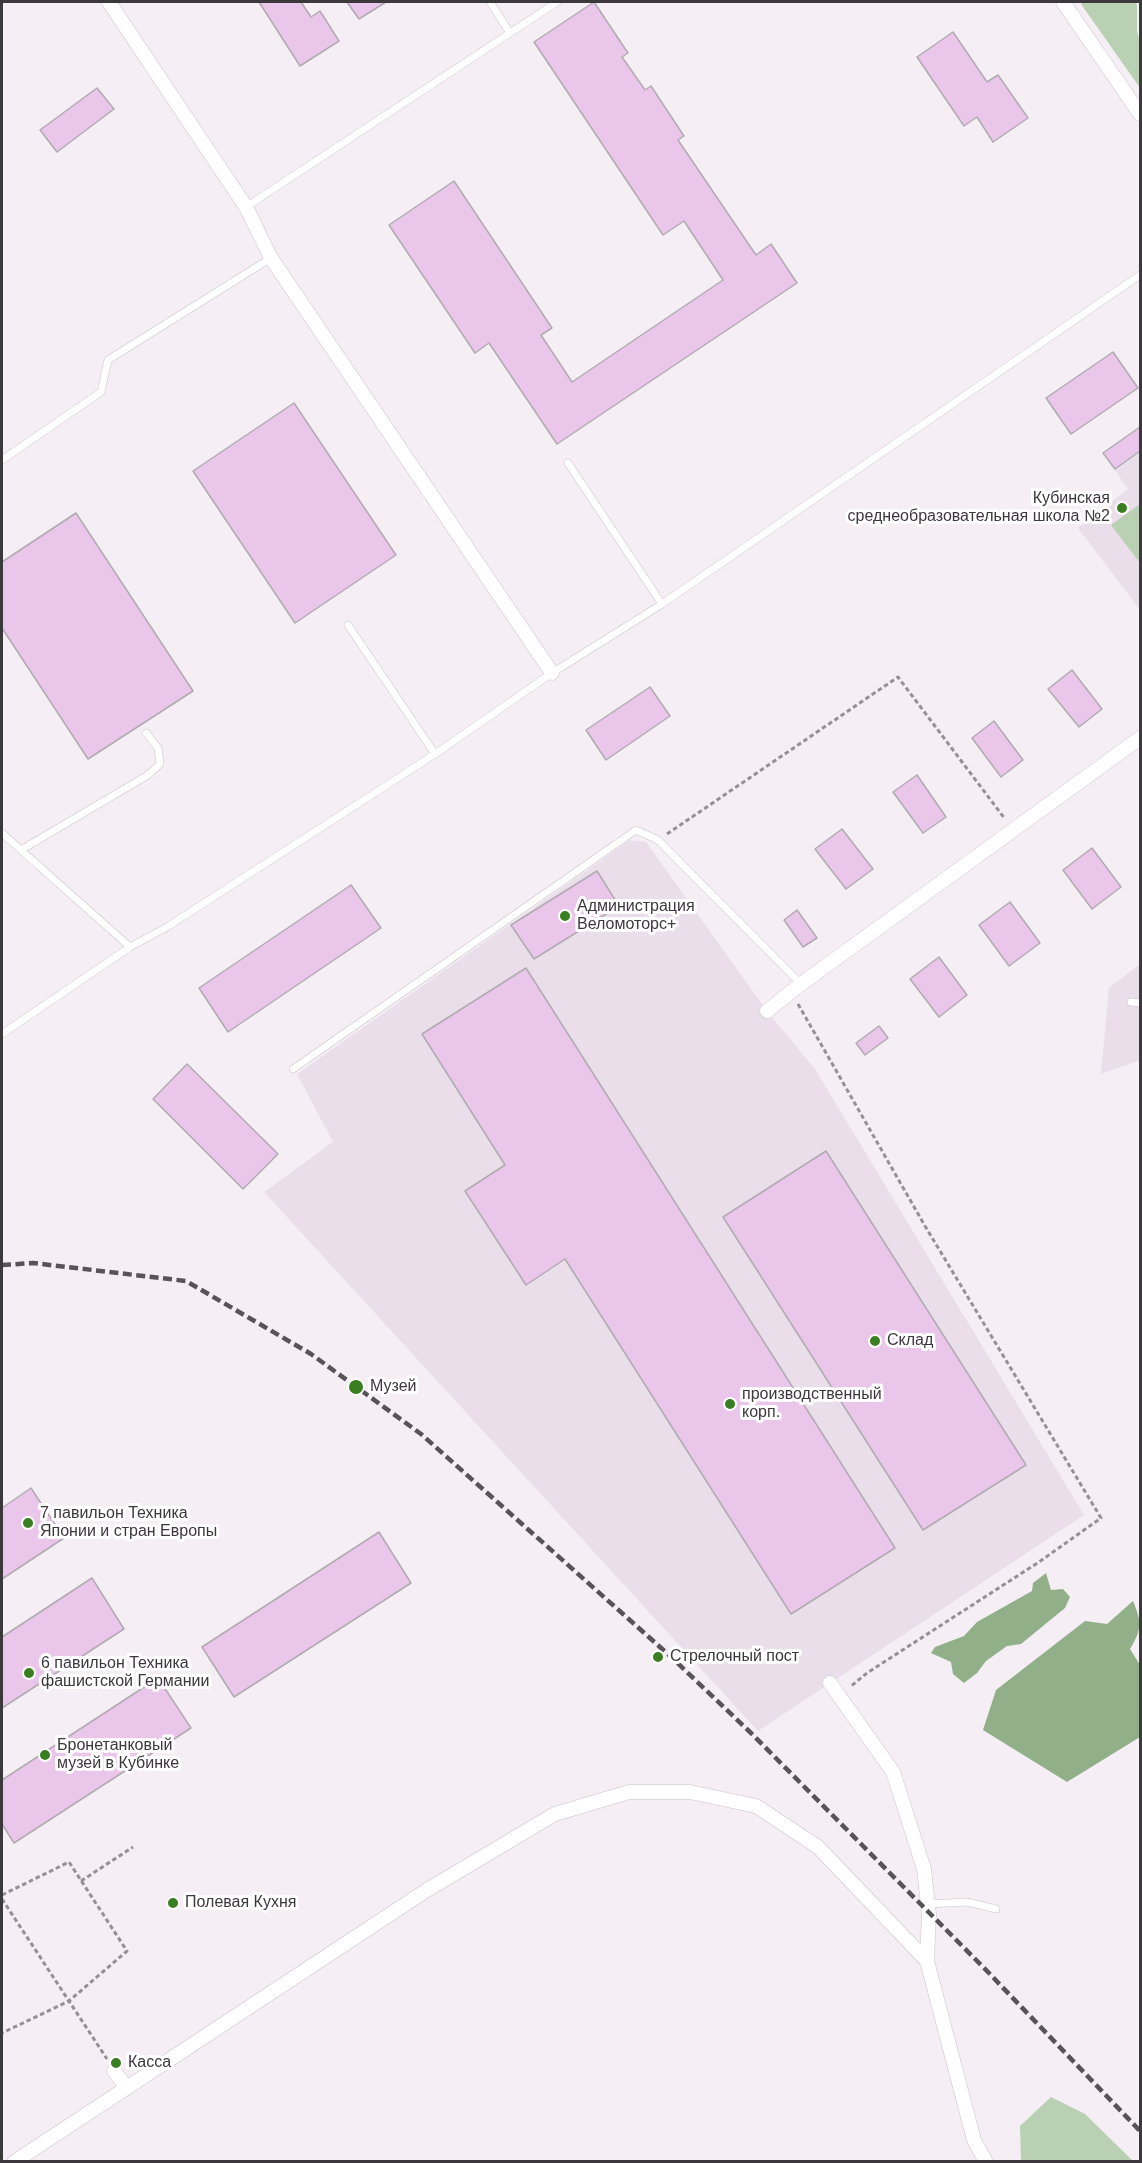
<!DOCTYPE html>
<html>
<head>
<meta charset="utf-8">
<style>
	body { margin:0 }
	#map { position:relative; width:1142px; height:2163px; overflow:hidden; background:#f5eef5; font-family:Helvetica,sans-serif }
	canvas { display:block }
	.frame { position:absolute; inset:0; border:3px solid #3c393c; pointer-events:none }
</style>
</head>
<body>
<div id="map">
<canvas width="1142" height="2163"></canvas>
<div class="frame"></div>
</div>
<script>
const context = document.querySelector('canvas').getContext('2d');
context.lineJoin = 'round';
function paint(path, color) {
  context.fillStyle = color;
  context.fill(path, 'evenodd');
}
function strokePath(path, color, width, dash) {
  context.strokeStyle = color;
  context.lineWidth = width;
  context.lineCap = dash ? 'butt' : 'round';
  context.setLineDash(dash || []);
  context.stroke(path);
}
function label(font, color, halo, rows, align = 'center') {
  context.font = font + ' Helvetica,sans-serif';
  context.lineWidth = 6;
  context.setLineDash([]);
  context.textBaseline = 'middle';
  context.strokeStyle = halo;
  context.fillStyle = color;
  for (const [text, x, y, turn = 0] of rows) {
    context.save();
    context.translate(x, y);
    context.rotate((+turn || 0) * Math.PI / 180);
    context.textAlign = isNaN(turn) ? turn : align;
    if (halo) context.strokeText(text, 0, 0);
    context.fillText(text, 0, 0);
    context.restore();
  }
}
paint(new Path2D(`
	M 1140,427 L 1140,610 L 1078,528 L 1128,489 L 1103,453 Z
	M 630,840 L 646,842 L 767,1011 L 815,1069 L 1084,1515 L 758,1731 L 264,1192 L 333,1142 L 297,1074 Z
	M 1140,964 L 1140,1060 L 1101,1074 L 1109,988 Z`), '#eadeea');
paint(new Path2D(`
	M 1084,2 L 1135,2 L 1137,5 L 1137,31 L 1140,42 L 1140,88 L 1081,4 Z
	M 1140,504 L 1140,563 L 1111,525 Z
	M 1051,2097 L 1085,2114 L 1133,2161 L 1021,2161 L 1020,2126 Z`), '#b9d0b3');
paint(new Path2D(`
	M 1046,1573 L 1051,1590 L 1063,1589 L 1070,1597 L 1065,1608 L 1021,1644 L 1007,1646 L 986,1661 L 977,1673 L 964,1683 L 953,1674 L 951,1662 L 931,1653 L 935,1647 L 964,1636 L 977,1622 L 1032,1591 L 1033,1583 Z
	M 1133,1601 C 1142,1623 1142,1629 1130,1649 L 1140,1665 L 1140,1737 L 1067,1782 L 983,1730 L 996,1690 L 1085,1621 L 1107,1624 Z`), '#91af89');
const building = new Path2D(`
	M 259,2 L 301,2 L 311,17 L 320,11 L 339,41 L 300,66 Z
	M 347,2 L 386,2 L 359,19 Z
	M 594,2 L 628,53 L 622,57 L 645,90 L 651,86 L 684,136 L 678,140 L 756,255 L 771,244 L 797,283 L 557,444 L 489,343 L 475,353 L 389,225 L 454,181 L 552,328 L 541,335 L 572,382 L 723,280 L 684,221 L 663,235 L 534,42 Z
	M 953,32 L 987,82 L 998,75 L 1028,118 L 993,142 L 977,117 L 964,126 L 917,57 Z
	M 97,88 L 114,109 L 57,152 L 40,130 Z
	M 1113,352 L 1138,388 L 1071,434 L 1046,398 Z
	M 294,403 L 396,555 L 295,623 L 193,471 Z
	M 1140,427 L 1140,451 L 1115,469 L 1103,453 Z
	M 76,513 L 193,691 L 88,759 L 2,628 L 2,562 Z
	M 1072,670 L 1102,709 L 1079,727 L 1048,689 Z
	M 650,687 L 670,716 L 606,760 L 586,730 Z
	M 994,721 L 1023,760 L 1001,777 L 972,738 Z
	M 917,775 L 946,817 L 923,833 L 893,792 Z
	M 842,829 L 873,869 L 846,889 L 815,849 Z
	M 1092,848 L 1121,887 L 1092,909 L 1063,870 Z
	M 597,871 L 619,906 L 534,959 L 511,925 Z
	M 351,885 L 381,928 L 228,1032 L 199,988 Z
	M 1010,902 L 1040,943 L 1009,966 L 979,925 Z
	M 797,910 L 817,938 L 803,947 L 784,920 Z
	M 939,957 L 967,995 L 939,1017 L 910,979 Z
	M 526,968 L 895,1548 L 791,1614 L 565,1259 L 526,1285 L 465,1191 L 505,1165 L 422,1034 Z
	M 879,1026 L 888,1038 L 865,1055 L 856,1043 Z
	M 187,1064 L 278,1154 L 243,1189 L 153,1099 Z
	M 826,1151 L 1026,1465 L 923,1530 L 723,1217 Z
	M 31,1488 L 64,1538 L 2,1579 L 2,1508 Z
	M 379,1532 L 411,1583 L 234,1697 L 202,1647 Z
	M 92,1578 L 124,1629 L 2,1708 L 2,1637 Z
	M 158,1678 L 191,1728 L 14,1843 L 2,1824 L 2,1780 Z`);
paint(building, '#eac6eb');
strokePath(building, '#b1abb1', 1.5);
const service = new Path2D(`
	M 490,2 L 510,33
	M 246,207 L 557,2
	M 2,460 L 101,392 L 108,360 L 271,258
	M 568,463 L 662,604
	M 348,625 L 435,754
	M 2,833 L 130,947
	M 21,850 L 148,775 L 160,764 L 158,748 L 146,733
	M 1131,1002 L 1140,1003
	M 2,1034 L 130,947 L 167,927 L 435,754 L 552,673 L 662,604 L 1140,275
	M 293,1069 L 636,830 L 658,840 L 801,984
	M 928,1904 L 967,1902 L 996,1909`);
const minor = new Path2D(`
	M 109,2 L 246,207 L 271,258 L 552,673
	M 1063,2 L 1140,114
	M 767,1011 L 801,984 L 1140,738
	M 830,1683 L 893,1772 L 924,1869 L 929,1914 L 927,1961
	M 114,2071 L 127,2088
	M 14,2162 L 427,1890 L 555,1814 L 629,1792 L 690,1792 L 756,1806 L 818,1847 L 927,1961 L 974,2140 L 986,2162`);
strokePath(service, '#cac4ca', 8);
strokePath(minor, '#cac4ca', 15);
strokePath(new Path2D(`
	M 667,834 L 898,677 L 1005,819
	M 798,1004 L 925,1226 L 1101,1518 L 1039,1562 L 867,1673 L 850,1687
	M 81,1881 L 133,1847
	M 2,1895 L 69,1862 L 127,1951 L 69,2001 L 2,2033
	M 2,1899 L 107,2059`), '#959095', 3, [4.5, 3]);
strokePath(service, '#fff', 7);
strokePath(minor, '#fff', 14);
strokePath(new Path2D(`
	M 2,1265 L 33,1263 L 186,1281 L 311,1354 L 421,1434 L 669,1655 L 751,1733 L 987,1971 L 1140,2131`), '#575357', 4.5, [9, 4.5]);
for (const [x, y, r, color] of [
	[1122,508,6,"#397e21"],
	[565,916,6,"#397e21"],
	[875,1341,6,"#397e21"],
	[356,1387,8,"#397e21"],
	[730,1404,6,"#397e21"],
	[28,1523,6,"#397e21"],
	[658,1657,6,"#397e21"],
	[29,1673,6,"#397e21"],
	[45,1755,6,"#397e21"],
	[173,1903,6,"#397e21"],
	[116,2063,6,"#397e21"]
]) {
  const dot = new Path2D();
  dot.arc(x, y, r, 0, 2 * Math.PI);
  context.fillStyle = color;
  context.fill(dot);
  strokePath(dot, '#fff', 2);
}
label('16px', '#3c393c', '#fff', [
	["Кубинская",1110,499,"right"],
	["среднеобразовательная школа №2",1110,517,"right"],
	["Администрация",577,907],
	["Веломоторс+",577,925],
	["Склад",887,1341],
	["Музей",370,1387],
	["производственный",742,1395],
	["корп.",742,1413],
	["7 павильон Техника",40,1514],
	["Японии и стран Европы",40,1532],
	["Стрелочный пост",670,1657],
	["6 павильон Техника",41,1664],
	["фашистской Германии",41,1682],
	["Бронетанковый",57,1746],
	["музей в Кубинке",57,1764],
	["Полевая Кухня",185,1903],
	["Касса",128,2063]
], 'left');
</script>
</body>
</html>
